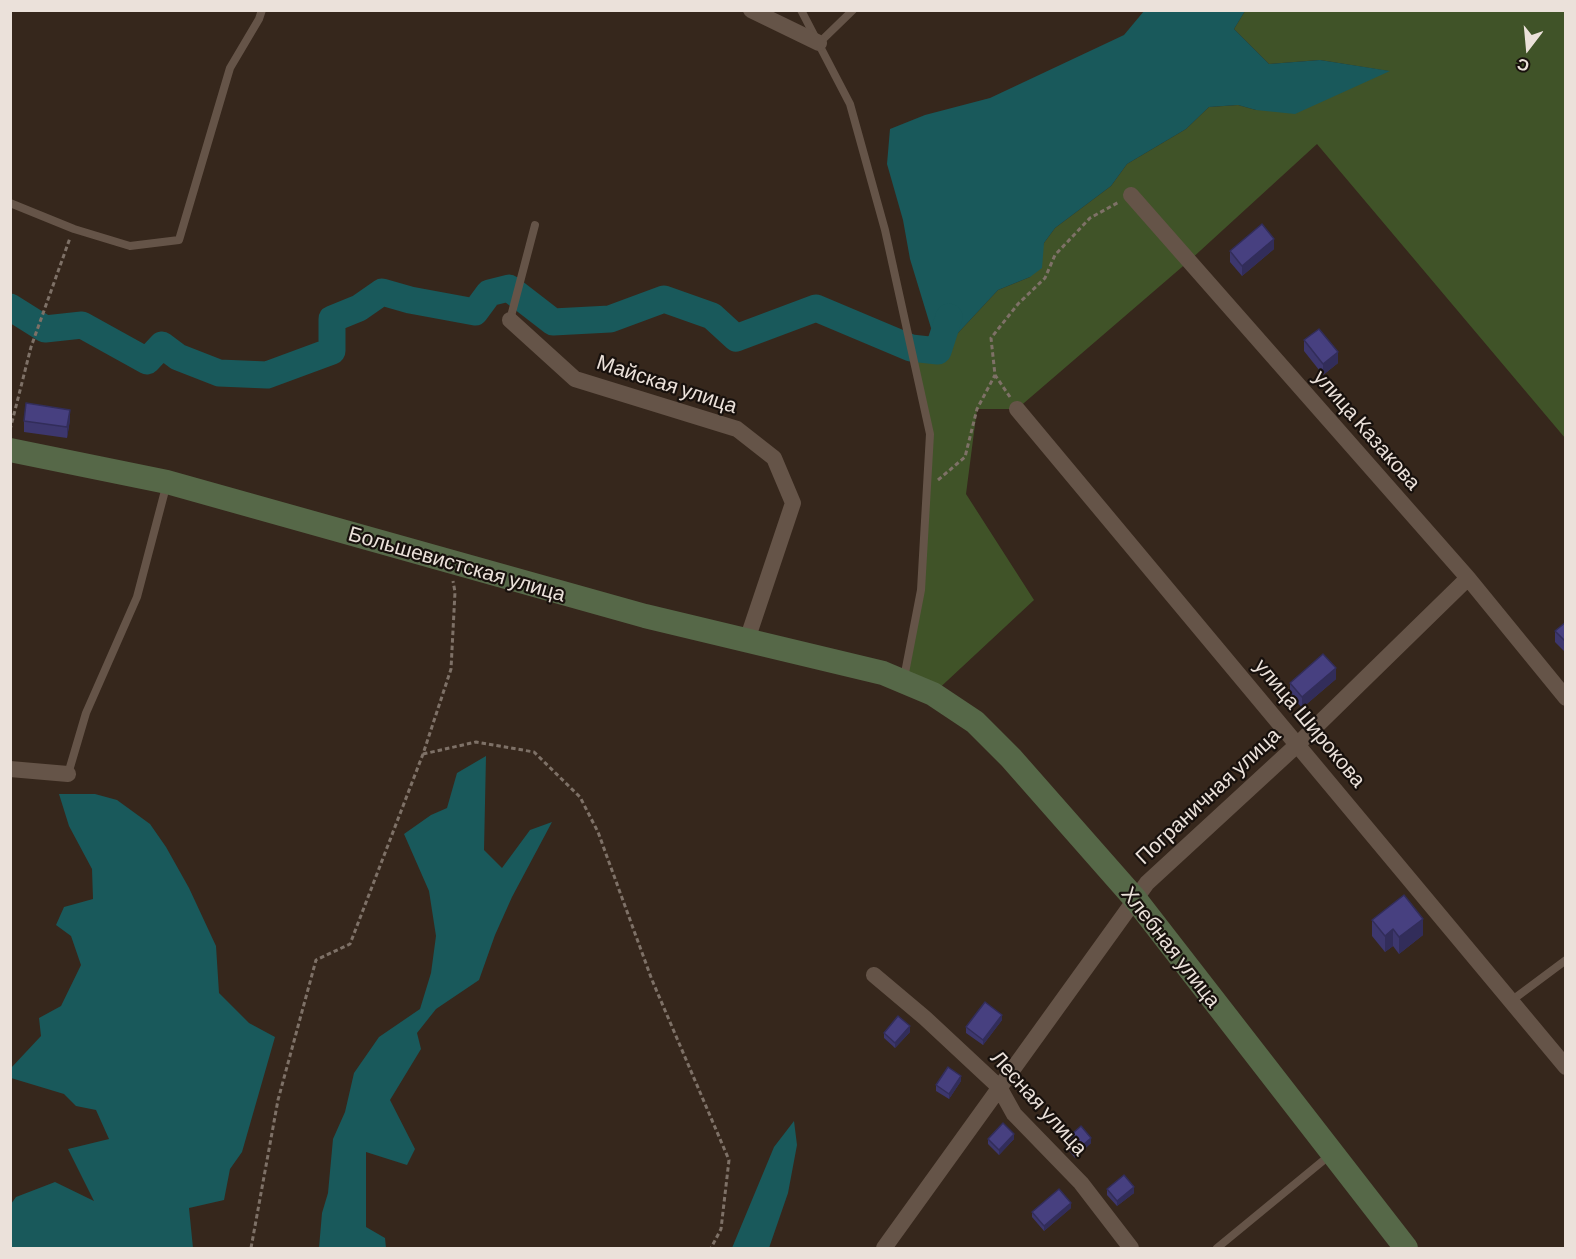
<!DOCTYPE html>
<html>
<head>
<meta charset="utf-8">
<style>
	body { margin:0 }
	#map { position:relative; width:1576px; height:1259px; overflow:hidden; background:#36271c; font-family:Barlow,sans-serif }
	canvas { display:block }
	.frame { position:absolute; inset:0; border:12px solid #ebe1da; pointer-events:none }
	.north { position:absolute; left:1498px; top:18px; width:60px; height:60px; -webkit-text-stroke:4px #18110d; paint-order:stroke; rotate:196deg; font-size:16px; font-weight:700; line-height:24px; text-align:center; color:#ebe1da }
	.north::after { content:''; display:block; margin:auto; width:21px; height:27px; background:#ebe1da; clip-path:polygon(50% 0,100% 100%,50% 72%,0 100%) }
</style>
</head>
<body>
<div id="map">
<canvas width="1576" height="1259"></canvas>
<div class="frame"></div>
<div class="north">С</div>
</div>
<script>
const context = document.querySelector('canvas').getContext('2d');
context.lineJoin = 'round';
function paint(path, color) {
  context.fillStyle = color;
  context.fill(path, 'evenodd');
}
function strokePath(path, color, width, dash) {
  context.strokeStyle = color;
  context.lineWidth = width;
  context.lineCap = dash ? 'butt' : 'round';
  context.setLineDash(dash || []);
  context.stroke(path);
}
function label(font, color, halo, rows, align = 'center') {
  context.font = font + ' Barlow,sans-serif';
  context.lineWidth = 4.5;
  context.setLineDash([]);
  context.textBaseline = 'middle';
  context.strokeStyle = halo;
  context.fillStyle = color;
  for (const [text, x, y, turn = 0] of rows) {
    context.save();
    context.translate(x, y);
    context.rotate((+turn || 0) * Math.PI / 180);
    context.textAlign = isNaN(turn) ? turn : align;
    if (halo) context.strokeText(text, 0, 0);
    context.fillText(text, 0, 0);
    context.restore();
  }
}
paint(new Path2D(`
	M 1245,11 L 1565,11 L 1565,438 L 1317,144 L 1189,261 L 1017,409 L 977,409 L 966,494 L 1034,600 L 933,694 L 903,681 L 921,590 L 930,434 L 911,348 L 938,351 L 958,333 L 998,290 L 1030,277 L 1044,243 L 1055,228 L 1111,186 L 1127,164 L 1186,129 L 1209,107 L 1238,105 L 1256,110 L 1388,71 L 1320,60 L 1269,64 L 1234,29 Z`), '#405328');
paint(new Path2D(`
	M 1144,11 L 1245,11 L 1234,29 L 1269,64 L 1320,60 L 1390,71 L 1295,114 L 1256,110 L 1238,105 L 1209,107 L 1186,129 L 1127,164 L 1111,186 L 1055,228 L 1044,243 L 1042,268 L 1030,277 L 998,290 L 958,333 L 938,351 L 910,259 L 903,220 L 887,164 L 890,129 L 925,115 L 990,98 L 1124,35 Z
	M 486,756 L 484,850 L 502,868 L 530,830 L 552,822 L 512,897 L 495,935 L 479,980 L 436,1009 L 417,1033 L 421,1049 L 390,1100 L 415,1149 L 407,1165 L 366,1152 L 366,1227 L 385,1238 L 386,1248 L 319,1248 L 322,1213 L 328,1193 L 333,1139 L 345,1112 L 354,1073 L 379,1037 L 420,1009 L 431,973 L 436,936 L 429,891 L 404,834 L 431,815 L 447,808 L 457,773 Z
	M 59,794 L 95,794 L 117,800 L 150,824 L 166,847 L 189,888 L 216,946 L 219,993 L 249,1023 L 275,1037 L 242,1152 L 230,1169 L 224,1200 L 189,1208 L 193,1248 L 11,1248 L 11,1204 L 16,1197 L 55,1182 L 94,1201 L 68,1149 L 109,1139 L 96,1110 L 76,1106 L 64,1094 L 11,1078 L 11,1068 L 41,1036 L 39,1018 L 61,1006 L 81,965 L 71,936 L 56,925 L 64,907 L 93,899 L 92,869 L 69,826 Z
	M 794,1121 L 797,1145 L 788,1193 L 769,1248 L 732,1248 L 774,1147 Z`), '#19595b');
strokePath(new Path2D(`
	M 10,307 L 45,329 L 82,325 L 147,361 L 162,345 L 178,357 L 219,373 L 267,375 L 332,351 L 332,319 L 359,308 L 382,292 L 410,300 L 475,312 L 489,293 L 509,288 L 553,322 L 610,319 L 664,299 L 712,316 L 736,338 L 816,308 L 911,348 L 938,351 L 949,317`), '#19595b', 27);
strokePath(new Path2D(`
	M 1010,397 L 995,375 L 991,338 L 1018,304 L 1045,278 L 1055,255 L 1090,218 L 1119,202
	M 10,430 L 31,347 L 70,238
	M 938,480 L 965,457 L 977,409 L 995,375
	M 423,754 L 476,742 L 534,752 L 580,797 L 598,832 L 652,980 L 729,1160 L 721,1229 L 711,1248
	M 251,1248 L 278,1100 L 316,960 L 350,944 L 423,754 L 451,669 L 455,592 L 453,581`), '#7e7167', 3, [4.5, 3]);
strokePath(new Path2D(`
	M 801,10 L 850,104 L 885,230 L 930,434 L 921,590 L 904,678
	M 819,43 L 853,10
	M 10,203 L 74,229 L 130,246 L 179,240 L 230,68 L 259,19 L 262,10
	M 510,320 L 535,225
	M 68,774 L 86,713 L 137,597 L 167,483
	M 1511,1001 L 1566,960
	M 1217,1248 L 1330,1155`), '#655448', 8);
strokePath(new Path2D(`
	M 751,10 L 819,43
	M 1131,195 L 1468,578 L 1566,698
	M 510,320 L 575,379 L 737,429 L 774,458 L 793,503 L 747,640
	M 1017,409 L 1566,1067
	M 10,769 L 68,774
	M 874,975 L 925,1018 L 999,1087 L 1014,1114 L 1081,1183 L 1131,1248
	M 884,1248 L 1147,883 L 1298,744 L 1468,578`), '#655448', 16);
strokePath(new Path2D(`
	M 10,450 L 167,482 L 645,616 L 883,673 L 933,694 L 975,722 L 1011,758 L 1136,900 L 1406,1248`), '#566848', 24);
paint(new Path2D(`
	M 1274,249 L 1242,276 L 1230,262 L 1230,251 Z
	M 1304,340 L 1338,363 L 1323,375 L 1304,351 Z
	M 70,420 L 67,438 L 24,432 L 24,421 Z
	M 1566,622 L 1566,653 L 1555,642 L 1555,631 Z
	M 1336,679 L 1302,708 L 1290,694 L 1290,683 Z
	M 1372,920 L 1423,935 L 1399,954 L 1393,946 L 1385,952 L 1372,936 Z
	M 1002,1020 L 983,1045 L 966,1033 L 966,1027 Z
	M 910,1032 L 895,1048 L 884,1038 L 884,1033 Z
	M 961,1081 L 949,1099 L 936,1091 L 936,1085 Z
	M 988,1139 L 1014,1139 L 999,1155 L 988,1144 Z
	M 1065,1140 L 1091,1143 L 1075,1158 L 1065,1146 Z
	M 1107,1189 L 1134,1193 L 1117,1206 L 1107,1195 Z
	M 1071,1208 L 1044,1231 L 1032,1217 L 1032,1212 Z`), '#3d376e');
paint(new Path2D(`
	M 1274,239 L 1274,249 L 1242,276 L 1242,266 Z
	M 1338,352 L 1338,363 L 1323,375 L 1323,364 Z
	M 70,410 L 70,420 L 67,438 L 67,427 Z
	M 1336,668 L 1336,679 L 1302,708 L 1302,697 Z
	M 1423,919 L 1423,935 L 1399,954 L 1399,937 Z
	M 1393,929 L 1393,946 L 1385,952 L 1385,936 Z
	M 1002,1015 L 1002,1020 L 983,1045 L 983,1040 Z
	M 910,1026 L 910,1032 L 895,1048 L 895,1043 Z
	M 961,1076 L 961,1081 L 949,1099 L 949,1094 Z
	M 1014,1134 L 1014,1139 L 999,1155 L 999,1150 Z
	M 1091,1138 L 1091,1143 L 1075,1158 L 1075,1152 Z
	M 1134,1187 L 1134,1193 L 1117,1206 L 1117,1201 Z
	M 1071,1203 L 1071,1208 L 1044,1231 L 1044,1226 Z`), '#322d5a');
const building = new Path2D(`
	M 1262,224 L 1274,239 L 1242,266 L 1230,251 Z
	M 1319,329 L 1338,352 L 1323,364 L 1304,340 Z
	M 26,403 L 70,410 L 67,427 L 24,421 Z
	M 1566,622 L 1566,642 L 1555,631 Z
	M 1323,654 L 1336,668 L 1302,697 L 1290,683 Z
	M 1404,895 L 1423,919 L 1399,937 L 1393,929 L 1385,936 L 1372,920 Z
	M 985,1002 L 1002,1015 L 983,1040 L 966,1027 Z
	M 898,1016 L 910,1026 L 895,1043 L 884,1033 Z
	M 948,1067 L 961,1076 L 949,1094 L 936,1085 Z
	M 1003,1123 L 1014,1134 L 999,1150 L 988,1139 Z
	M 1081,1126 L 1091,1138 L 1075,1152 L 1065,1140 Z
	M 1124,1175 L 1134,1187 L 1117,1201 L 1107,1189 Z
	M 1059,1189 L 1071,1203 L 1044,1226 L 1032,1212 Z`);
paint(building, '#474080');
strokePath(building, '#322d5a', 1.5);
label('21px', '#ebe1da', '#18110d', [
	["Майская улица",667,384,18],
	["улица Казакова",1367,430,49],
	["Большевистская улица",457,564,16],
	["улица Широкова",1310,723,50],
	["Пограничная улица",1208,796,-43],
	["Хлебная улица",1171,947,52],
	["Лесная улица",1039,1103,48]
]);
</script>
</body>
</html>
